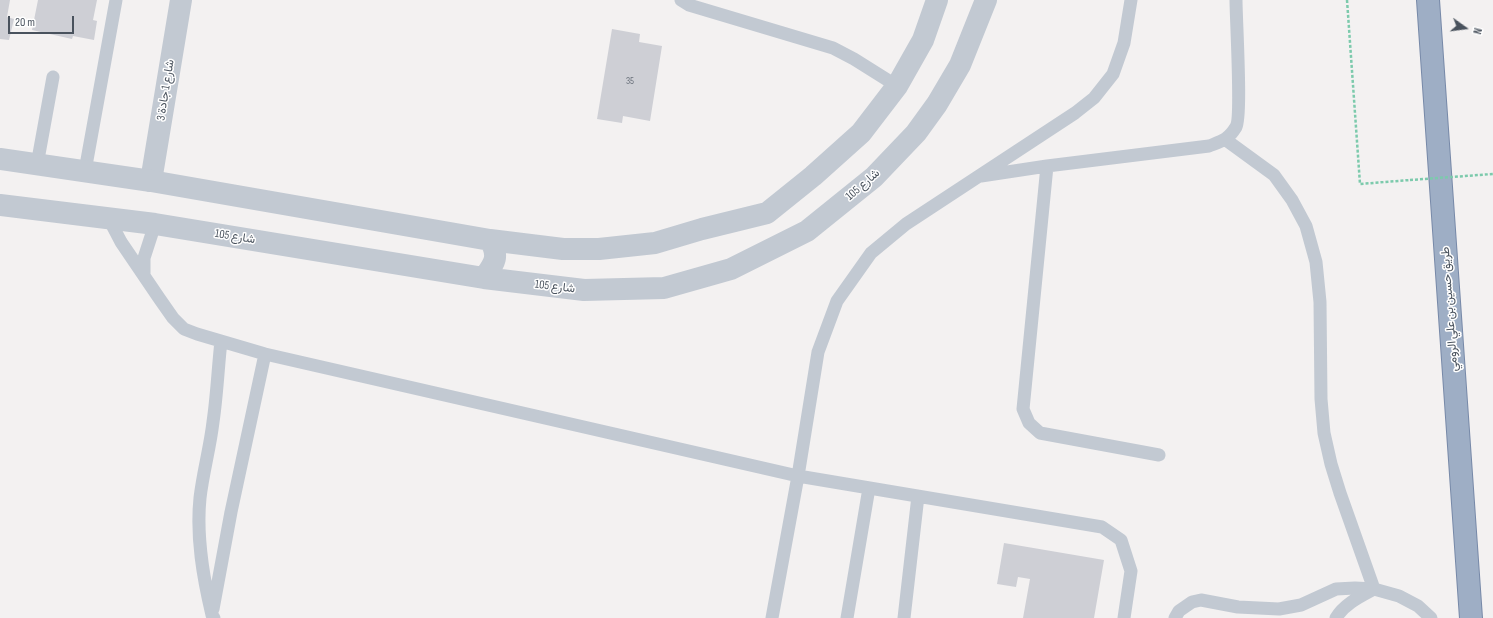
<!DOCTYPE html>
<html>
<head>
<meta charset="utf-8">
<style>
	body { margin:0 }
	#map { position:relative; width:1493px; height:618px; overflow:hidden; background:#f3f1f1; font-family:"Sofia Sans Condensed",sans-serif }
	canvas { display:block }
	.north { position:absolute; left:1445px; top:8px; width:40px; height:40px; -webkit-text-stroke:3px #fff; paint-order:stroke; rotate:104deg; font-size:11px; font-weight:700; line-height:16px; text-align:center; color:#49525d }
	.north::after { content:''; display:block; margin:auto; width:14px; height:18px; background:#49525d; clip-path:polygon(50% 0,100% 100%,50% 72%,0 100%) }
	.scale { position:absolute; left:8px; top:16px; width:66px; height:18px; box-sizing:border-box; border:2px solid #49525d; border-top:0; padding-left:5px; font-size:12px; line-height:14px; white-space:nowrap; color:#49525d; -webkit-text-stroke:3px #fff; paint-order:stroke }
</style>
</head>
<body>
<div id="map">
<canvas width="1493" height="618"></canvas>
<div class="north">N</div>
<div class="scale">20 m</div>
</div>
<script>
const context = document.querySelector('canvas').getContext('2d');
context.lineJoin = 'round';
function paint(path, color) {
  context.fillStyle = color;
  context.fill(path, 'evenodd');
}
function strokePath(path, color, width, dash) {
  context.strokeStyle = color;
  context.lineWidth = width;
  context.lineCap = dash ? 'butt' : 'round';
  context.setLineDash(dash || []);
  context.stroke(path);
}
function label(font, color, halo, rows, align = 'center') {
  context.font = font + ' "Sofia Sans Condensed",Vazirmatn,sans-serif';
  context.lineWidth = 3;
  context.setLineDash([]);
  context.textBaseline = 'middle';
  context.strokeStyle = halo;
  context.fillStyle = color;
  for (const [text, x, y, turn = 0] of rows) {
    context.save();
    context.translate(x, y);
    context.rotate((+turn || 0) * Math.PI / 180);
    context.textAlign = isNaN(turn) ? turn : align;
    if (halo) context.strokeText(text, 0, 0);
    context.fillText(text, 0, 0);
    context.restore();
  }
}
paint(new Path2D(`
	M 0,0 L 10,0 L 7,17 L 14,19 L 9,40 L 0,39 Z
	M 38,0 L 97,0 L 93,20 L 97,21 L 94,40 L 73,36 L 72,39 L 32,30 Z
	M 612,29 L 640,34 L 639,42 L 662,46 L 650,121 L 623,116 L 622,123 L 597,119 Z
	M 1004,543 L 1104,560 L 1094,618 L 1023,618 L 1030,579 L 1018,577 L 1016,587 L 997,584 Z`), '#cecfd5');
const trunk = new Path2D(`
	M 1428,0 L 1471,618`);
strokePath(trunk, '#7789a8', 24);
strokePath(new Path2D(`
	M 1347,0 L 1360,184 L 1410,180`), '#7ccaac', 2.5, [3, 2]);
strokePath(new Path2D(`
	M 681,0 L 689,5 L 833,48 L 854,59 L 897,86
	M 1226,140 L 1274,175 L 1292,200 L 1306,226 L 1316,262 L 1320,302 L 1321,399 L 1324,433 L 1331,464 L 1340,493 L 1374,589 C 1361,596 1344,604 1336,618
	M 37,165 L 53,77
	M 1047,166 L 1023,409 L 1029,423 L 1040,433 L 1159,455
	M 85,171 L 116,0
	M 981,176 L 1047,166 L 1209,146 C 1222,141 1228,140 1236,127 C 1242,117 1236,19 1236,0
	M 109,219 L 121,242 L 159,298 L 173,318 L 184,329 L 197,334 L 265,354 L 798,476 L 1102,527 L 1121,540 L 1131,571 L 1124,618
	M 144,275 L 144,258 L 155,224
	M 213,609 L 231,512 L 265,354
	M 214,618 L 212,615 C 203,577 196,537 200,498 C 203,472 210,448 213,422 C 217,395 218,368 221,341
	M 772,618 L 798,476 L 818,352 L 837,301 L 871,253 L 906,224 L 1075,113 L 1094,98 L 1113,74 L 1124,43 L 1131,0
	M 847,618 L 869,488
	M 904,618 L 918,496
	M 1175,618 L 1179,611 L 1192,602 L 1201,600 L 1238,607 L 1279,609 L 1301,605 L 1336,589 L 1355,588 L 1374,589 L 1399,596 L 1418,606 L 1431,618`), '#c2c9d2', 13);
strokePath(new Path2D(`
	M 151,181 L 181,0`), '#c2c9d2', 22);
strokePath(new Path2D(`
	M 0,159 L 151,181 L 490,240 L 563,249 L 599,249 L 655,243 L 702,229 L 767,213 L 813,176 L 861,133 L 897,86 L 923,40 L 937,0
	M 0,205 L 155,224 L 484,278 L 584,290 L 664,288 L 731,269 L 807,231 L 874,177 L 916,133 L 937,104 L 960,65 L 986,0
	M 484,278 C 494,264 500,257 490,240`), '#c2c9d2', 22);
strokePath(trunk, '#9eaec5', 22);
strokePath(new Path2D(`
	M 1410,180 L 1493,174`), '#7ccaac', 2.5, [3, 2]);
label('10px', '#6a717b', null, [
	["35",630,81]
]);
label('12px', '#49525d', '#fff', [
	["شارع 1 جادة 3",166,90,-81],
	["شارع 105",863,185,-41],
	["شارع 105",235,237,9],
	["شارع 105",555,287,7],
	["طريق حسين بن علي الرومي",1450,309,-94]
]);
</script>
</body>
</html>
